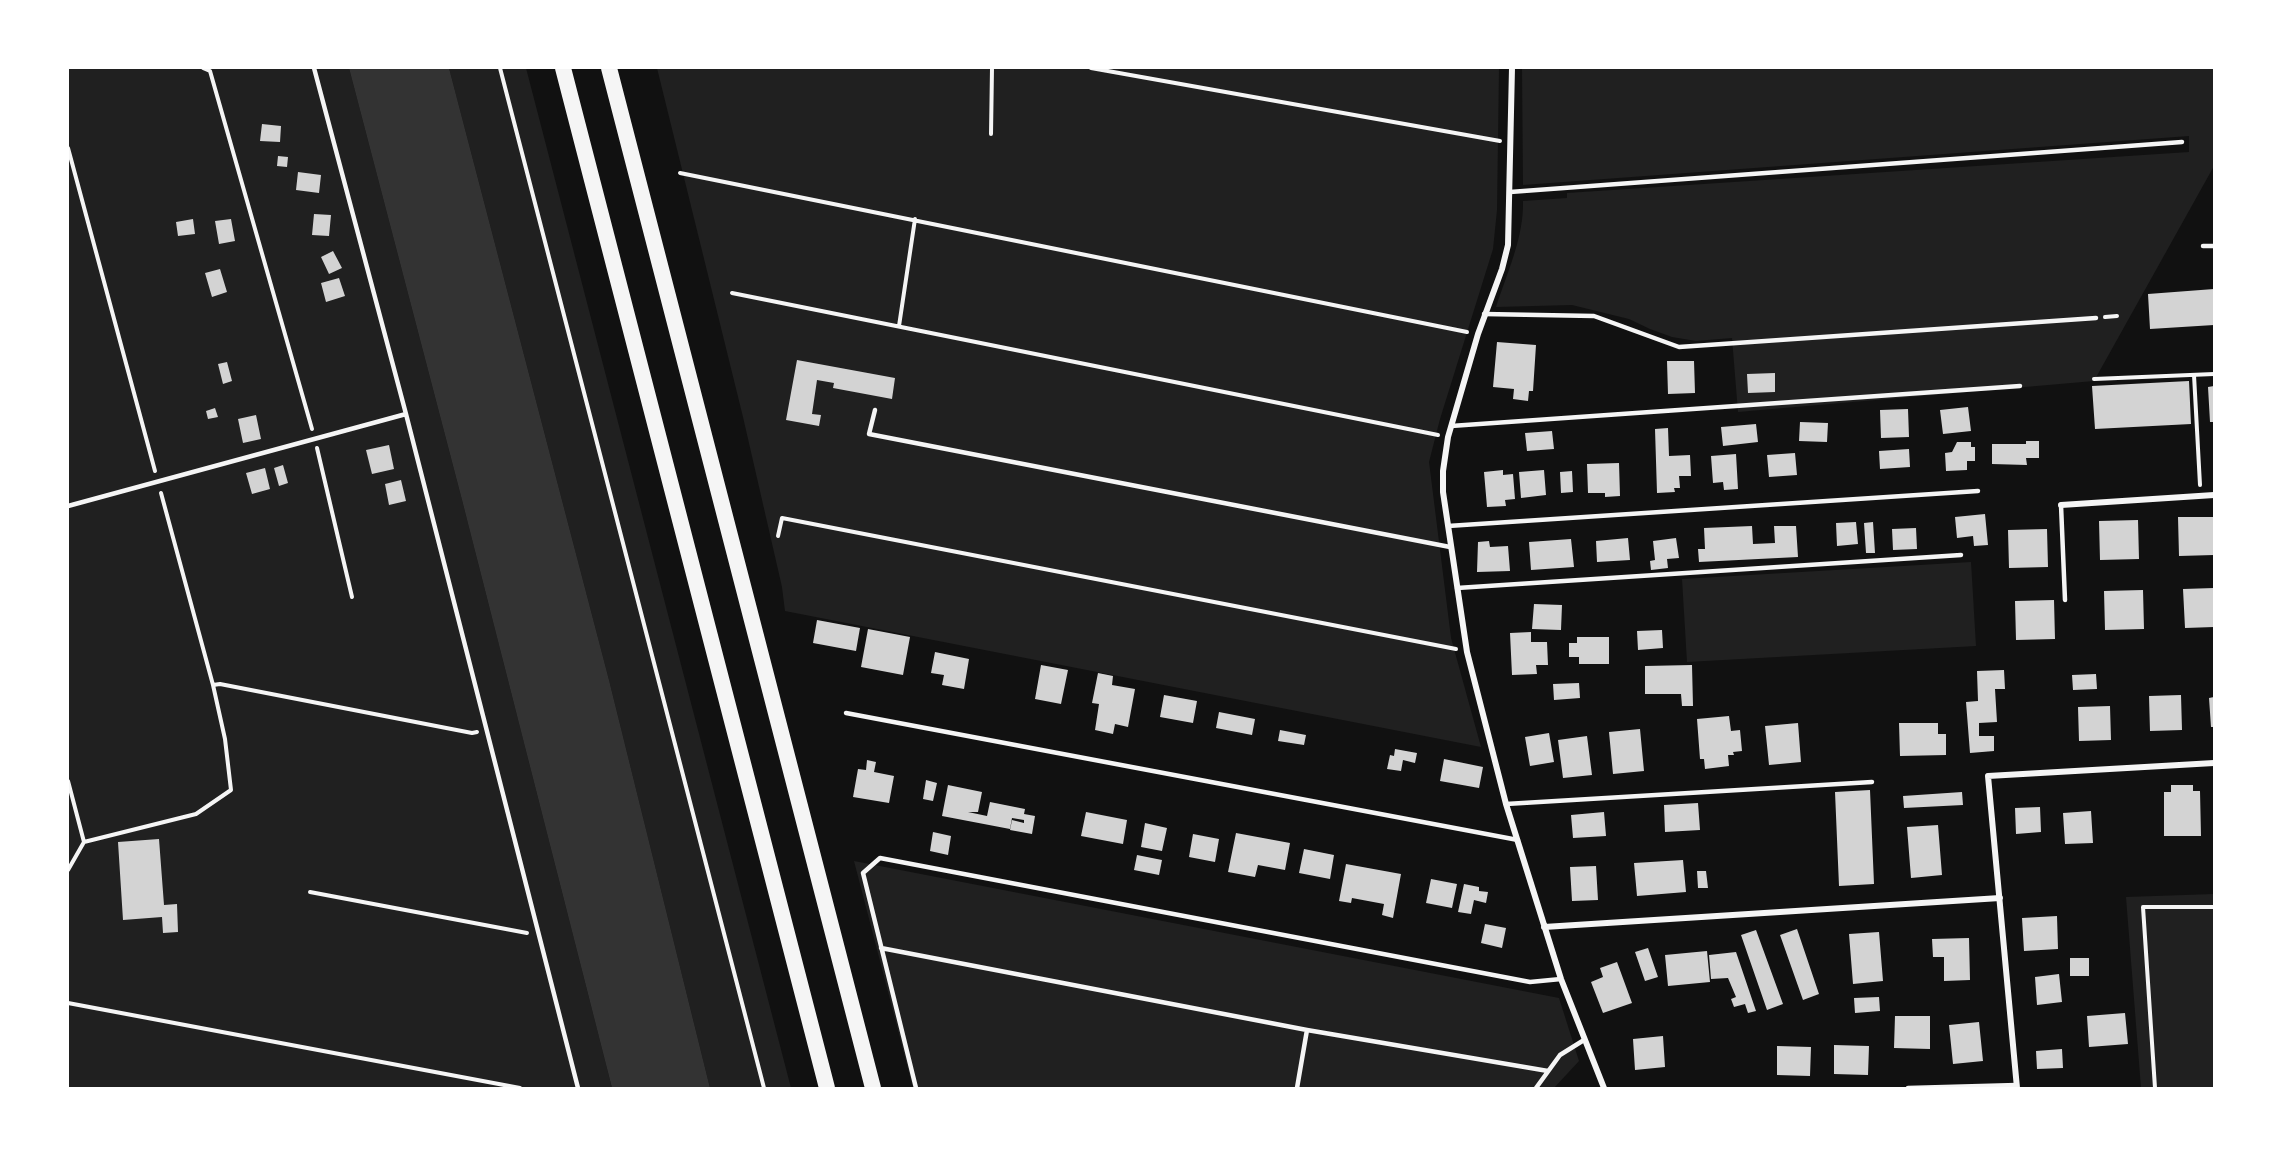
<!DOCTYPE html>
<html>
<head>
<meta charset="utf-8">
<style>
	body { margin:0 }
	#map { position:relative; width:2282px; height:1156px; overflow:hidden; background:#111; font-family:"Work Sans",sans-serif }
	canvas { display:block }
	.frame { position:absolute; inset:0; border:69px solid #fff; pointer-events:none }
</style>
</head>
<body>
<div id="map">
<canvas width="2282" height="1156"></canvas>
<div class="frame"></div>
</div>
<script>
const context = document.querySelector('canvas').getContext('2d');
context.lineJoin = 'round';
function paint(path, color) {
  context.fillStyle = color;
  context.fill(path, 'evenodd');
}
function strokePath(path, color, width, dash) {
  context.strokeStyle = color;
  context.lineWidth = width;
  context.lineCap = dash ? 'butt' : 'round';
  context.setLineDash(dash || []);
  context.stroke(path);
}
paint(new Path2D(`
	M 68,68 L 349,68 L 462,500 L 612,1088 L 68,1088 Z
	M 449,68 L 526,68 L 791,1088 L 710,1088 L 609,680 Z
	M 657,68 L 1499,68 L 1497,210 L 1493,249 L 1440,419 L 1429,462 L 1451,638 L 1481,747 L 785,611 L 782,587 L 743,417 Z
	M 1522,68 L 2214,68 L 2214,166 L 2094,381 L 1738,412 L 1732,338 L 1696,341 L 1672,337 L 1650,329 L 1629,319 L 1572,305 L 1496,307 C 1507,273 1524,237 1523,201 L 1567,198 L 1567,193 L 2189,152 L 2189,136 L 1523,185 Z
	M 1971,562 L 1976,646 L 1687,662 L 1682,579 Z
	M 854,861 L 1559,998 L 1579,1061 L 1554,1088 L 913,1088 Z
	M 2214,894 L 2214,1088 L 2141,1088 L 2126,897 Z`), '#202020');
paint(new Path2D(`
	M 349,68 L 449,68 L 609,680 L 710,1088 L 612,1088 L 462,500 Z`), '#333');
paint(new Path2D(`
	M 262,124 L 281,126 L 280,142 L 260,141 Z
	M 278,156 L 288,157 L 287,167 L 277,166 Z
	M 298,172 L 321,175 L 319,193 L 296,190 Z
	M 314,214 L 331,215 L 329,236 L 312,235 Z
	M 193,219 L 195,234 L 178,236 L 176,222 Z
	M 231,219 L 235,241 L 219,244 L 215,221 Z
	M 333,251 L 342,268 L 329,274 L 321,257 Z
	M 220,269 L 227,292 L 212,297 L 205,273 Z
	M 339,278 L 345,296 L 326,302 L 321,283 Z
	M 2214,289 L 2214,325 L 2150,329 L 2148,294 Z
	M 1497,342 L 1536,345 L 1533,391 L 1529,391 L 1528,401 L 1513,399 L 1514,389 L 1493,387 Z
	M 797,360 L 895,378 L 892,399 L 833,388 L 834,383 L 817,380 L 812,414 L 821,415 L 819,426 L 786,420 Z
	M 1667,361 L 1694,361 L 1695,393 L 1668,394 Z
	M 227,362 L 232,381 L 223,384 L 218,364 Z
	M 1775,373 L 1775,392 L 1748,393 L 1747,374 Z
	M 2189,381 L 2191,424 L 2095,429 L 2092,386 Z
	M 2214,386 L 2214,422 L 2210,422 L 2208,387 Z
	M 1968,407 L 1971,431 L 1943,434 L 1940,410 Z
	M 215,408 L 218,417 L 208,419 L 206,411 Z
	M 1908,409 L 1909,437 L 1881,438 L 1880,410 Z
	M 256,415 L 261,439 L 243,443 L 238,419 Z
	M 1800,422 L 1828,423 L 1827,442 L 1799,441 Z
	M 1756,424 L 1758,442 L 1723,446 L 1721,427 Z
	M 1668,428 L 1669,456 L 1690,455 L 1691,476 L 1679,476 L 1680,488 L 1674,488 L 1675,492 L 1657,493 L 1655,429 Z
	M 1552,431 L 1554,449 L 1527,451 L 1525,433 Z
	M 2026,441 L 2039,441 L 2039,458 L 2026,458 L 2027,465 L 1992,464 L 1992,444 L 2026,444 Z
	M 1957,442 L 1971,442 L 1971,447 L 1975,447 L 1975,461 L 1967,461 L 1967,470 L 1946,471 L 1945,453 L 1952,452 Z
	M 389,445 L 394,469 L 372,474 L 366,450 Z
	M 1909,449 L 1910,467 L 1880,469 L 1879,451 Z
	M 1795,453 L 1797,475 L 1769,477 L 1767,455 Z
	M 1736,454 L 1738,489 L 1724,490 L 1723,482 L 1713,483 L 1711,456 Z
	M 1619,463 L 1620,496 L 1605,497 L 1605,493 L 1588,493 L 1587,464 Z
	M 283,465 L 288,483 L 279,486 L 274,468 Z
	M 265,468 L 270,489 L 252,494 L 246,473 Z
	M 1503,470 L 1503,475 L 1513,474 L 1515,499 L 1505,500 L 1506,506 L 1487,507 L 1484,472 Z
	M 1544,470 L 1546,495 L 1521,498 L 1519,472 Z
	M 1572,471 L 1573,492 L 1561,493 L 1560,472 Z
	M 401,480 L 406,501 L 389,505 L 385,484 Z
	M 1985,514 L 1988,545 L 1974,546 L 1973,536 L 1957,538 L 1955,517 Z
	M 2178,517 L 2214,517 L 2214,555 L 2179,556 Z
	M 2138,520 L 2139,559 L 2100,560 L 2099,521 Z
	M 1856,522 L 1858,544 L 1837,546 L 1836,523 Z
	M 1873,522 L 1875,553 L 1866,553 L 1864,523 Z
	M 1752,526 L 1753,544 L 1775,543 L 1774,526 L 1796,526 L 1798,557 L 1699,562 L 1698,549 L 1705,549 L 1704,528 Z
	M 1916,528 L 1917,549 L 1893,550 L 1892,529 Z
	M 2047,529 L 2048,567 L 2009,568 L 2008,530 Z
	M 1628,538 L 1630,560 L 1597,562 L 1596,541 Z
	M 1676,538 L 1679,558 L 1667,559 L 1668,568 L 1651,570 L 1650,561 L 1655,560 L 1653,541 Z
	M 1571,539 L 1574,567 L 1531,570 L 1529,542 Z
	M 1489,541 L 1490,547 L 1508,546 L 1510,571 L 1477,572 L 1478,542 Z
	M 2214,588 L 2214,627 L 2185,628 L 2183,589 Z
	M 2143,590 L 2144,629 L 2105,630 L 2104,591 Z
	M 2054,600 L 2055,639 L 2016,640 L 2015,601 Z
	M 1534,604 L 1562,605 L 1561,630 L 1532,629 Z
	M 817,620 L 860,628 L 856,651 L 813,643 Z
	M 868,629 L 910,637 L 903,675 L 861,667 Z
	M 1662,630 L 1663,648 L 1638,650 L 1637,631 Z
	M 1531,632 L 1531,642 L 1547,642 L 1548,665 L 1536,665 L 1537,674 L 1512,675 L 1510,633 Z
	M 1577,637 L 1609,637 L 1609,664 L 1579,664 L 1579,657 L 1569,657 L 1569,643 L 1577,643 Z
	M 935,652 L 969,659 L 964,689 L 942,685 L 944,675 L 931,673 Z
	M 1041,665 L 1068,670 L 1061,704 L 1035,699 Z
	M 1692,665 L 1693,706 L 1682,706 L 1681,694 L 1645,694 L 1645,666 Z
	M 2004,670 L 2005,689 L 1995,689 L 1997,722 L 1979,723 L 1979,736 L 1994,736 L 1994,751 L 1970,753 L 1966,702 L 1978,701 L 1977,671 Z
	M 1098,673 L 1113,676 L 1112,685 L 1135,689 L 1128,727 L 1115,724 L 1113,734 L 1095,730 L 1099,704 L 1092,703 Z
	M 2096,674 L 2097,689 L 2073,690 L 2072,675 Z
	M 1579,683 L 1580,698 L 1554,700 L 1553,684 Z
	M 1164,695 L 1197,701 L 1193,723 L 1160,717 Z
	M 2181,695 L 2182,730 L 2150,731 L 2149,696 Z
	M 2214,697 L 2214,727 L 2211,727 L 2209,698 Z
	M 2110,706 L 2111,740 L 2079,741 L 2078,707 Z
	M 1219,712 L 1255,719 L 1252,735 L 1216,728 Z
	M 1729,716 L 1731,731 L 1740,730 L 1742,751 L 1733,752 L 1734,755 L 1728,755 L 1729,766 L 1705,769 L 1704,759 L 1700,759 L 1697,719 Z
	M 1798,723 L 1801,762 L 1769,765 L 1765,726 Z
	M 1899,723 L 1938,723 L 1938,734 L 1946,734 L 1946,755 L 1900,756 Z
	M 1640,729 L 1644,771 L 1613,774 L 1609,732 Z
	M 1280,730 L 1306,735 L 1304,745 L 1278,741 Z
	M 1549,733 L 1554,762 L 1530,766 L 1525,737 Z
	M 1587,736 L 1592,775 L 1563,778 L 1558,740 Z
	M 1395,749 L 1417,753 L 1415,763 L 1403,760 L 1401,771 L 1387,769 L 1390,755 L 1394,756 Z
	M 1444,759 L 1483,767 L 1479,788 L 1440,781 Z
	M 867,760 L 876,762 L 874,772 L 894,776 L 889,803 L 853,797 L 858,769 L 866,770 Z
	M 926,780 L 937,783 L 933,801 L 923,799 Z
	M 948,785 L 982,792 L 978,812 L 968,812 L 987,816 L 990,802 L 1025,809 L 1024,814 L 1035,816 L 1032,834 L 1010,830 L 1012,820 L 1024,823 L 1024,820 L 1012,818 L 1010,829 L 942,816 Z
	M 2171,785 L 2193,785 L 2193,791 L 2200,791 L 2201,836 L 2164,836 L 2164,792 L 2171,792 Z
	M 1870,790 L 1874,884 L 1839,886 L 1835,792 Z
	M 1962,792 L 1963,805 L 1904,808 L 1903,796 Z
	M 1698,803 L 1700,830 L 1665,832 L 1664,805 Z
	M 2040,807 L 2041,832 L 2016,834 L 2015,808 Z
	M 2091,811 L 2093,843 L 2065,844 L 2063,813 Z
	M 1086,812 L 1127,820 L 1123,844 L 1081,836 Z
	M 1604,812 L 1606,836 L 1573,838 L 1571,815 Z
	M 1145,823 L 1167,828 L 1162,851 L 1141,847 Z
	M 1938,825 L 1942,875 L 1911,878 L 1907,827 Z
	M 933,832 L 951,836 L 948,855 L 930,851 Z
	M 1236,833 L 1290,843 L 1285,870 L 1258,865 L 1255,877 L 1228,872 Z
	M 1193,834 L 1219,839 L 1215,862 L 1189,857 Z
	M 159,839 L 164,905 L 177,904 L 178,932 L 163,933 L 162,917 L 123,920 L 118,842 Z
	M 1304,849 L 1334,855 L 1330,879 L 1299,873 Z
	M 1137,855 L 1162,860 L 1159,875 L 1134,870 Z
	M 1683,860 L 1686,892 L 1637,896 L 1634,863 Z
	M 1346,864 L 1401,874 L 1393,918 L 1382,915 L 1384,904 L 1352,898 L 1351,903 L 1339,901 Z
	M 1596,866 L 1598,900 L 1572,901 L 1570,867 Z
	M 1697,871 L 1706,871 L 1708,888 L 1698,888 Z
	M 1431,879 L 1457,884 L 1452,908 L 1426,903 Z
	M 1464,884 L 1479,887 L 1479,891 L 1488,892 L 1486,903 L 1474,900 L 1471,914 L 1458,912 Z
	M 2057,916 L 2058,949 L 2024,951 L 2022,918 Z
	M 1485,924 L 1506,928 L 1502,948 L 1481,943 Z
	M 1797,929 L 1819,994 L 1803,1000 L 1780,935 Z
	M 1756,930 L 1783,1004 L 1767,1010 L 1741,935 Z
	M 1879,932 L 1883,981 L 1853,984 L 1849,934 Z
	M 1969,938 L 1970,980 L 1944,981 L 1944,957 L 1933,957 L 1932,939 Z
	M 1648,948 L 1658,977 L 1645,981 L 1635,952 Z
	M 1707,951 L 1710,982 L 1668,986 L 1665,955 Z
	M 1736,952 L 1756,1011 L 1748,1013 L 1745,1004 L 1734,1007 L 1731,999 L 1736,997 L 1728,978 L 1711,979 L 1709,955 Z
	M 2070,958 L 2089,958 L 2089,976 L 2070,976 Z
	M 1617,962 L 1632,1003 L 1603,1013 L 1591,982 L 1603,977 L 1600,968 Z
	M 2059,974 L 2062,1002 L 2037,1005 L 2035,977 Z
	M 1879,997 L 1880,1011 L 1855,1013 L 1854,998 Z
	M 2125,1013 L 2128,1044 L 2089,1047 L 2087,1016 Z
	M 1895,1016 L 1930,1016 L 1930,1049 L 1894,1048 Z
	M 1979,1022 L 1983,1061 L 1953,1064 L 1949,1025 Z
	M 1663,1036 L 1665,1067 L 1635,1070 L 1633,1039 Z
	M 1834,1045 L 1869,1046 L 1868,1075 L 1834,1074 Z
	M 1777,1046 L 1811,1047 L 1810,1076 L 1777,1075 Z
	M 2062,1049 L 2063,1068 L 2037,1069 L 2036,1051 Z`), '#d3d3d3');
strokePath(new Path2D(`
	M 203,68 L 210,71 L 312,429
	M 500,68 L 764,1088
	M 1091,68 L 1500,141
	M 991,134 L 992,68
	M 68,148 L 155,471
	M 680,173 L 1467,332
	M 732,293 L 1438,435
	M 2105,317 L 2117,316
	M 899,326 L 915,219
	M 2194,375 L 2200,485
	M 2094,379 L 2214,374
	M 317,448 L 352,597
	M 778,536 L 782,518 L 1456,649
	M 213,685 L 220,684 L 472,733 L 477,732
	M 68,781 L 84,842
	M 84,842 L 196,814 L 231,790 L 225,739 L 213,685 L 161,493
	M 68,870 L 84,842
	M 310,892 L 527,933
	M 68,1003 L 520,1088
	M 2155,1088 L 2143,907 L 2214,907`), '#f5f5f5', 4);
strokePath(new Path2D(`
	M 314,68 L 406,414 L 578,1088
	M 1510,192 L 2182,142
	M 2203,246 L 2214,246
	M 1484,314 L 1594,316 L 1679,347 L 2096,318
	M 875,410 L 869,434 L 1450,547
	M 1451,426 L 2020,386
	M 2061,505 L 2065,600
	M 68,506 L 406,414
	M 1448,526 L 1978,491
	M 1457,588 L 1961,555
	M 846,713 L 1518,840
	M 1506,804 L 1872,782
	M 881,948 L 1307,1030 L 1548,1071
	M 916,1088 L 863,873 L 880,858 L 1530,982 L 1561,979
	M 1297,1088 L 1307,1030
	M 1536,1088 L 1560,1055 L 1584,1040
	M 1908,1088 L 2017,1085`), '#f5f5f5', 4.5);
strokePath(new Path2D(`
	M 1512,68 L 1508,245 L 1502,269 L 1478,334 L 1448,437 L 1443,471 L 1443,492 L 1467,652 L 1506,804 L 1561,979 L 1604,1088
	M 2061,505 L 2214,495
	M 1544,927 L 2000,898
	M 2017,1088 L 1988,776 L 2214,763`), '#f5f5f5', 6);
strokePath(new Path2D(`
	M 563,68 L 827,1088
	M 609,68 L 873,1088`), '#f5f5f5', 16);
</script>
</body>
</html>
